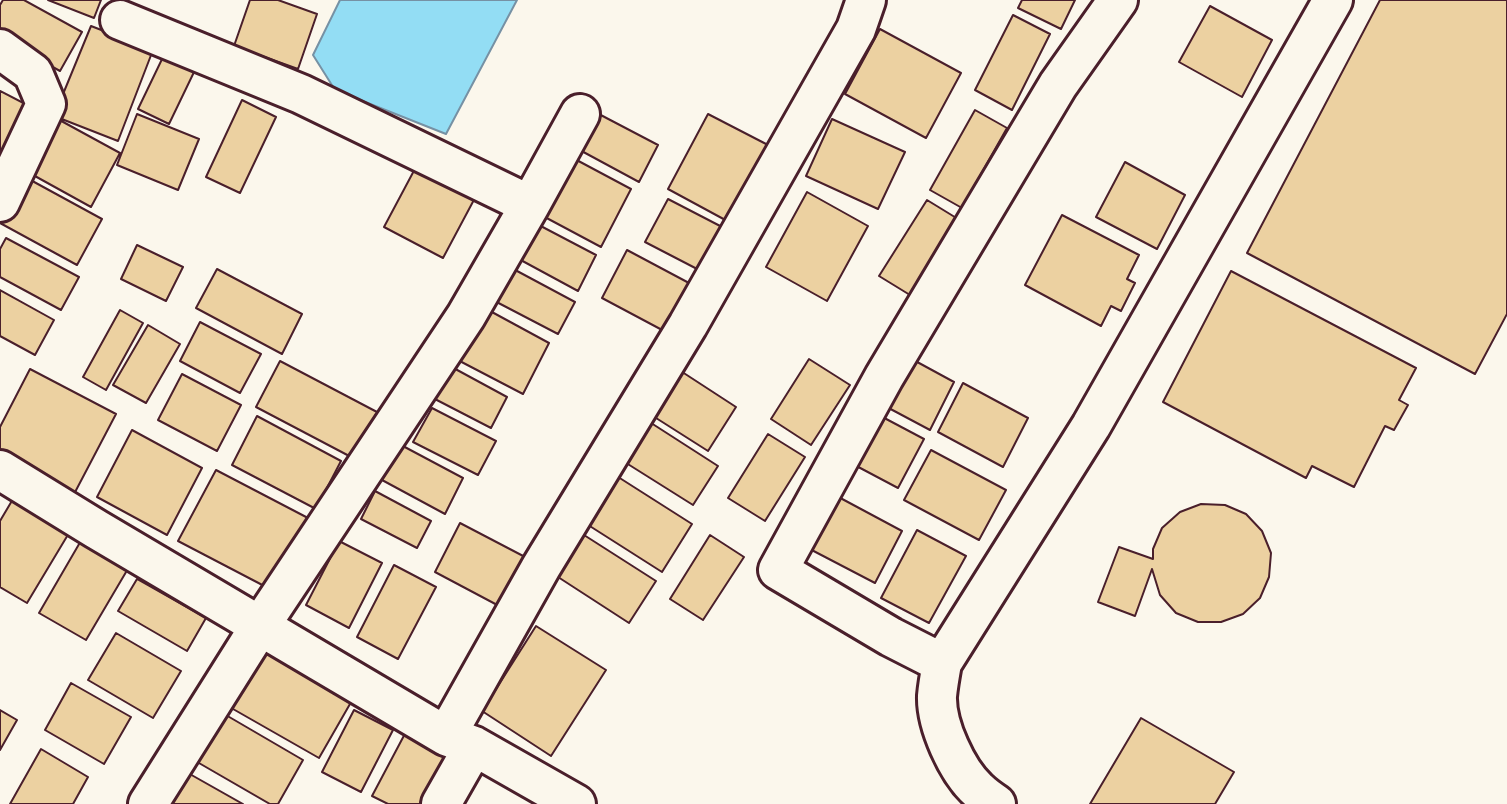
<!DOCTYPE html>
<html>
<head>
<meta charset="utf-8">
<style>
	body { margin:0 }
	canvas { display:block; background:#fbf7ec }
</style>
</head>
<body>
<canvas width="1507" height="804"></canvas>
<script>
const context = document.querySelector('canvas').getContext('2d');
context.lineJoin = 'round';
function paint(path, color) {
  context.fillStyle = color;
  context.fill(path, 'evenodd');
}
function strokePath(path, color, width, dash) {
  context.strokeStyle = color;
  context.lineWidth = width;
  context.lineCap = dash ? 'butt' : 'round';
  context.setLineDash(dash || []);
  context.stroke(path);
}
const water = new Path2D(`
	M 340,0 L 517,0 L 446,134 L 335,90 L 313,55 Z`);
paint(water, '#93ddf4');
strokePath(water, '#7691a4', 2);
const building = new Path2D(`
	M 3,0 L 24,0 L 82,32 L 60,71 L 0,38 L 0,5 Z
	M 48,0 L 101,0 L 94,18 Z
	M 250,0 L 278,0 L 317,14 L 298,69 L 234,46 Z
	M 1022,0 L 1075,0 L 1061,29 L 1018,8 Z
	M 1380,0 L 1507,0 L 1507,314 L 1475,374 L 1247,253 Z
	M 1210,6 L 1272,40 L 1242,97 L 1179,62 Z
	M 1013,15 L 1050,34 L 1012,110 L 975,90 Z
	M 91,26 L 153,50 L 118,141 L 54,116 Z
	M 880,29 L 961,73 L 926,138 L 845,94 Z
	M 164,55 L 195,70 L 169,124 L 138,109 Z
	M 0,91 L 33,108 L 0,163 Z
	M 242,100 L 276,117 L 240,193 L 206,177 Z
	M 975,110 L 1007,128 L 962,208 L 930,190 Z
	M 595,112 L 658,145 L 639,182 L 576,148 Z
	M 137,114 L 199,139 L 178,190 L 117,165 Z
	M 708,114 L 768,145 L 729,222 L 668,189 Z
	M 54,117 L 120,153 L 91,207 L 24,170 Z
	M 832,119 L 905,152 L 878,209 L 806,176 Z
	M 571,157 L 631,189 L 601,247 L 541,215 Z
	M 1125,162 L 1185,195 L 1157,249 L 1096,217 Z
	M 417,165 L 476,196 L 443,258 L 384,227 Z
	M 25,177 L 102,219 L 77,265 L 0,223 Z
	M 807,192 L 868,226 L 827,301 L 766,267 Z
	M 668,199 L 724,228 L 701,271 L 645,242 Z
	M 927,200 L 958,219 L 910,295 L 879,276 Z
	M 1062,215 L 1139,255 L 1127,279 L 1135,283 L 1121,311 L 1111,306 L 1101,326 L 1025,285 Z
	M 535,223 L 596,255 L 578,291 L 517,258 Z
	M 6,238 L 79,277 L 61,310 L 0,277 L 0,249 Z
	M 137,245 L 183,267 L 166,301 L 121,279 Z
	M 627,250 L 689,283 L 664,331 L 602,298 Z
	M 504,264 L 575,302 L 558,334 L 487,297 Z
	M 217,269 L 302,314 L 282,354 L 196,308 Z
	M 1231,271 L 1416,368 L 1399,400 L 1408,405 L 1394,430 L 1385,426 L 1354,487 L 1312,466 L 1306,478 L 1163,402 Z
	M 0,290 L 54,320 L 35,355 L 0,336 Z
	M 479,305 L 549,343 L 523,394 L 452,357 Z
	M 120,310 L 143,323 L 106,390 L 83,377 Z
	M 200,322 L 261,354 L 240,393 L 180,361 Z
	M 148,325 L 180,344 L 146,403 L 113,385 Z
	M 908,357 L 954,382 L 930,430 L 883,405 Z
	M 809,359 L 850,385 L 811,445 L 771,419 Z
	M 280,361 L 377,412 L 353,458 L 256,407 Z
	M 448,365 L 507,397 L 491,428 L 431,397 Z
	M 673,366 L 736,407 L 708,451 L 645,411 Z
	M 30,369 L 116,414 L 73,496 L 0,458 L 0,427 Z
	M 182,374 L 241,405 L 217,451 L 158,420 Z
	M 963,383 L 1028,418 L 1003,467 L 938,432 Z
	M 432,408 L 496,441 L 478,475 L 413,442 Z
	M 873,412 L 924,439 L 898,488 L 847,461 Z
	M 257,416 L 341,461 L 316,509 L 232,465 Z
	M 648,421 L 718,466 L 693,505 L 623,461 Z
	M 132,430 L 202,468 L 167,535 L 97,497 Z
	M 768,434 L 805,457 L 765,521 L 728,498 Z
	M 401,445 L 463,478 L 445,514 L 382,480 Z
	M 931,450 L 1006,490 L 979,540 L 904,500 Z
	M 216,470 L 308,518 L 270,589 L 178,541 Z
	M 615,475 L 692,524 L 662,572 L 585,523 Z
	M 375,491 L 431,521 L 417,548 L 361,519 Z
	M 831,493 L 902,531 L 875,583 L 804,546 Z
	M 13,499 L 69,533 L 27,603 L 0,587 L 0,521 Z
	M 1201,504 L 1225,505 L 1246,514 L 1262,531 L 1271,553 L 1269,577 L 1260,598 L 1243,614 L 1221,622 L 1198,622 L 1176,613 L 1160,595 L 1152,569 L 1135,616 L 1098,602 L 1119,547 L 1153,559 L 1153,549 L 1162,528 L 1180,512 Z
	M 460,523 L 527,558 L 501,607 L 435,572 Z
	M 917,530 L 966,556 L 929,623 L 881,598 Z
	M 584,535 L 656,581 L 629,623 L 558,577 Z
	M 710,535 L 744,557 L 703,620 L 670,599 Z
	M 82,539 L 129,567 L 86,640 L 39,613 Z
	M 339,541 L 382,563 L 349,628 L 306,605 Z
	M 394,565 L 436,587 L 398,659 L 357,637 Z
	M 137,579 L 206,618 L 187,651 L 118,611 Z
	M 536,626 L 606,670 L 551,756 L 482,711 Z
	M 116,633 L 181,671 L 153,718 L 88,680 Z
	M 261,644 L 354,697 L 319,758 L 226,705 Z
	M 71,683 L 131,717 L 104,764 L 45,730 Z
	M 0,710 L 17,720 L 0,750 Z
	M 354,710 L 393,730 L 361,792 L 322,772 Z
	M 219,711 L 303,760 L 278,804 L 270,804 L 192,759 Z
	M 1141,718 L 1234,772 L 1215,804 L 1090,804 Z
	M 408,728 L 454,753 L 427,804 L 388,804 L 372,796 Z
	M 41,749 L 88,777 L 73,804 L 10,804 Z
	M 188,773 L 243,804 L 170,804 Z`);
paint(building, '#ecd1a1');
strokePath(building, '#4a1f2b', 2);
const minor = new Path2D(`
	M 120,20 L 301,94 L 530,205
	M 0,49 L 33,73 L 46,104 L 0,202
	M 0,470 L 96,529 L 446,736 L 474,746 L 576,804
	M 942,663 L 891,637 L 778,570 L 884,377 L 1058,85 L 1118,0
	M 446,736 L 541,567 L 688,325 L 856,29 L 866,0
	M 148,804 L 260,626 L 466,316 L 530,205 L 580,114
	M 441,804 L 474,746
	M 996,804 C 990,800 983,795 978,790 C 957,771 936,725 937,696 C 938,685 940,674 942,663 L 1091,426 L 1333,0`);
strokePath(minor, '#4a1f2b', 44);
strokePath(minor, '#fbf7ec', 38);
</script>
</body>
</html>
